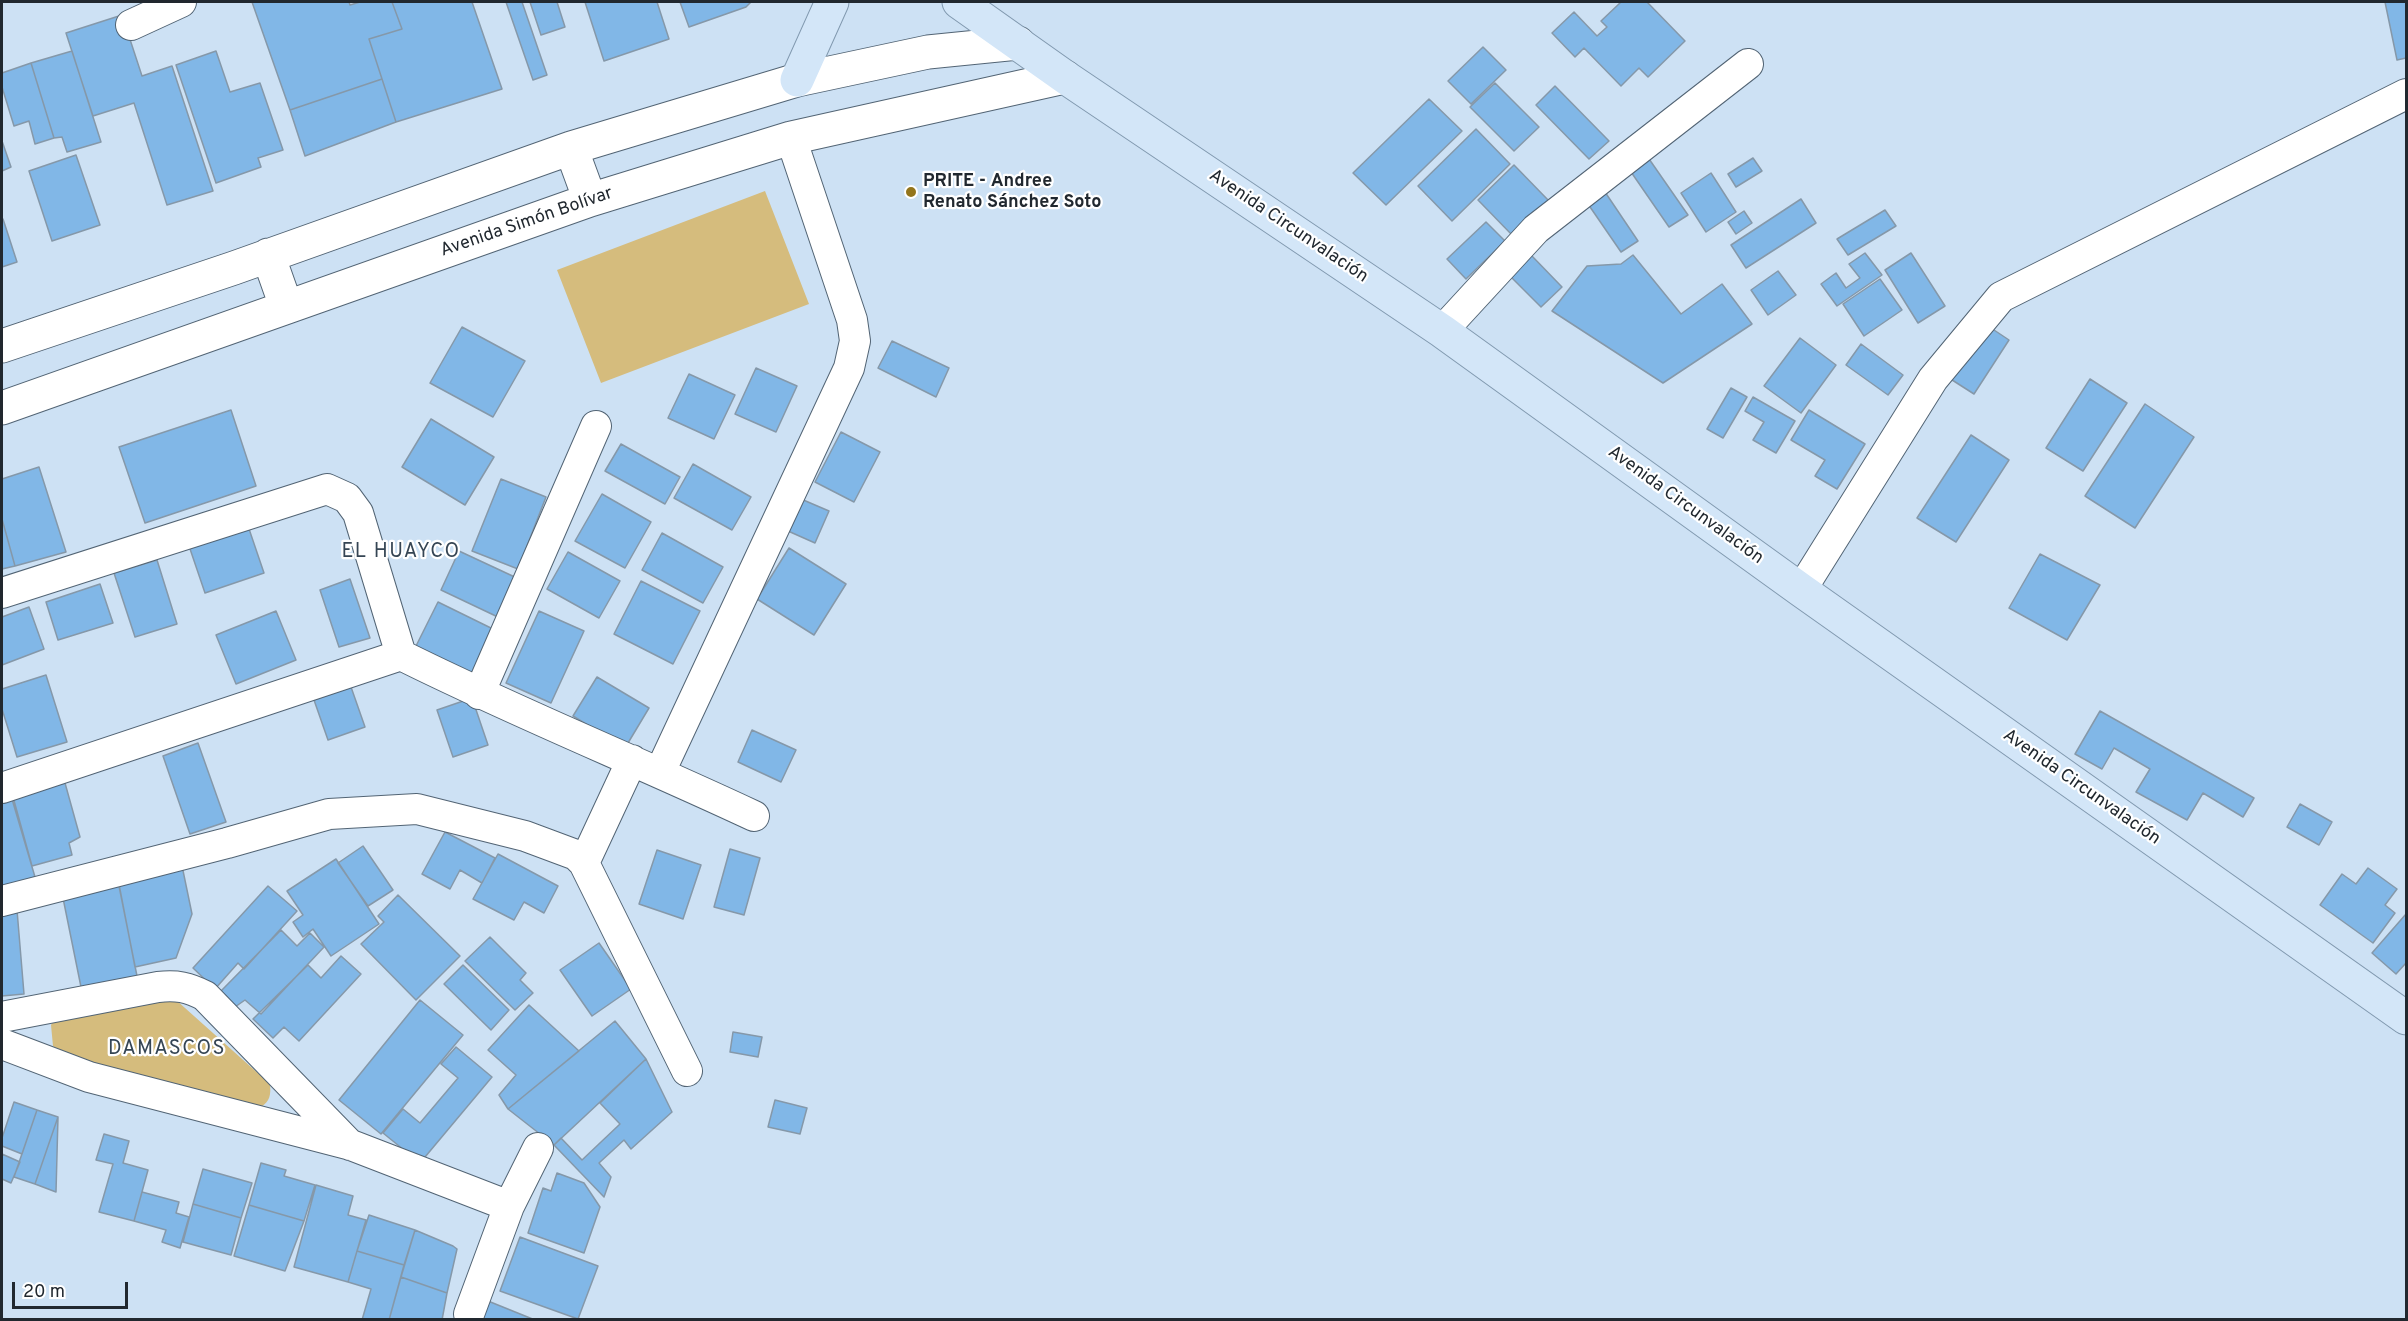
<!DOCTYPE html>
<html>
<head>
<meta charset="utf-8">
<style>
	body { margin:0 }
	#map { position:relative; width:2408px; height:1321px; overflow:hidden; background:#cde1f4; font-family:Overpass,sans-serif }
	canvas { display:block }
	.frame { position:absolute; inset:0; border:3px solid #21282f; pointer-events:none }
	.scale { position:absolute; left:12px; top:1282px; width:116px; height:27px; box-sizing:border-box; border:3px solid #21282f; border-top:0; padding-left:8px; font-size:18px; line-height:21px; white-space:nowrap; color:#21282f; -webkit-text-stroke:4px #fff; paint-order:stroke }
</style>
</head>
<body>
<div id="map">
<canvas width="2408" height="1321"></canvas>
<div class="frame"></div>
<div class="scale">20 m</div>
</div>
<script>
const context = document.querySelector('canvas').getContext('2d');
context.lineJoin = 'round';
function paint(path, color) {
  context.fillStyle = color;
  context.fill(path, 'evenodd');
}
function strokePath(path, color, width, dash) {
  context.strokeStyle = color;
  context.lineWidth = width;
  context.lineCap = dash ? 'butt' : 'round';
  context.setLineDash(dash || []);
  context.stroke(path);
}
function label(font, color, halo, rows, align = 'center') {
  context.font = font + ' Overpass,sans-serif';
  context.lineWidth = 4.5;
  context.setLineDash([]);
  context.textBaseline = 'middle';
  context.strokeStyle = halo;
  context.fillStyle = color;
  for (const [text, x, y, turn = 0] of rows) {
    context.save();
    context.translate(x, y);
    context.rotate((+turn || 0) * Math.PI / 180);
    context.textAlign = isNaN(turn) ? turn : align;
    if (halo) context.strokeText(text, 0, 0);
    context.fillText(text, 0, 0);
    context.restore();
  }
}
paint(new Path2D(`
	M 765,191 L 809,304 L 601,383 L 557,270 Z
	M 166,991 L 270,1084 C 271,1095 270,1101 261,1107 C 197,1093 108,1080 53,1046 L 51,1025 L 56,1016 Z`), '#d5bc7d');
const building = new Path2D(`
	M 252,2 L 349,2 L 350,5 L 360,2 L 392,2 L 402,29 L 369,39 L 382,79 L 290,110 Z
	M 392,2 L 472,2 L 502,89 L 396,122 L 369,39 L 402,29 Z
	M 506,2 L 522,2 L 547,75 L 533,80 Z
	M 530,2 L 557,2 L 565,27 L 541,35 Z
	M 585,2 L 657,2 L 669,39 L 604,61 Z
	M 680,2 L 751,2 L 746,7 L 689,27 Z
	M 1621,2 L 1647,2 L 1685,41 L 1648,77 L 1639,68 L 1621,86 L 1584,48 L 1575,57 L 1552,33 L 1574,12 L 1597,36 L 1607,27 L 1601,21 Z
	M 2385,2 L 2406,2 L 2406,58 L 2397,60 Z
	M 122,15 L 142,76 L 172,66 L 213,191 L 167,205 L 134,103 L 93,116 L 66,33 Z
	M 1483,47 L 1506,70 L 1471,104 L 1448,81 Z
	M 72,51 L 101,142 L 67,152 L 62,137 L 54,138 L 31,63 Z
	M 216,51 L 230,92 L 260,83 L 283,150 L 258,158 L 261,167 L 216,183 L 176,65 Z
	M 31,63 L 54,138 L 35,144 L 29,121 L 14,126 L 2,87 L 2,73 Z
	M 382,79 L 396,122 L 305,156 L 290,110 Z
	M 1495,83 L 1539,127 L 1514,151 L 1470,107 Z
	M 1555,86 L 1609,141 L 1589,159 L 1536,105 Z
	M 1429,99 L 1462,131 L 1386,205 L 1353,173 Z
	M 1476,129 L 1510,164 L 1452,221 L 1418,186 Z
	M 2,141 L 11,167 L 2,171 Z
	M 76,155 L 100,225 L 52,241 L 29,171 Z
	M 1647,156 L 1688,215 L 1669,227 L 1629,169 Z
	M 1753,158 L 1762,171 L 1736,187 L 1728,174 Z
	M 1514,165 L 1549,201 L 1513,236 L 1478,200 Z
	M 1711,173 L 1736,212 L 1706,232 L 1681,193 Z
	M 1605,192 L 1638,241 L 1621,252 L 1588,204 Z
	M 1801,199 L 1816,223 L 1746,268 L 1731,245 Z
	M 1885,210 L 1896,226 L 1848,255 L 1837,239 Z
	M 1744,211 L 1752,223 L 1736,234 L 1728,222 Z
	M 3,219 L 17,262 L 2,267 L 2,220 Z
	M 1486,222 L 1505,241 L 1466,279 L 1447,259 Z
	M 1865,253 L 1882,275 L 1837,306 L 1821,284 L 1836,273 L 1846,288 L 1860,278 L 1849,264 Z
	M 1911,253 L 1945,306 L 1918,323 L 1885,270 Z
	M 1531,255 L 1562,287 L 1541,307 L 1510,276 Z
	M 1633,255 L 1681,314 L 1722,284 L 1752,324 L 1663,383 L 1552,311 L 1587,266 L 1621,264 Z
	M 1778,271 L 1796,295 L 1768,315 L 1751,290 Z
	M 1880,279 L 1902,310 L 1864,336 L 1843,304 Z
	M 1985,324 L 2009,340 L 1974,394 L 1949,378 Z
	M 462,327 L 525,361 L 493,417 L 430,383 Z
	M 1800,338 L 1836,365 L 1801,413 L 1764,386 Z
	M 892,341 L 949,368 L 936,397 L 878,368 Z
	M 1861,344 L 1903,375 L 1888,395 L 1846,365 Z
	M 756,368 L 797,386 L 776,432 L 735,414 Z
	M 689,374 L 735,395 L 714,439 L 668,418 Z
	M 2090,379 L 2127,403 L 2083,471 L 2046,448 Z
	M 1731,388 L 1747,397 L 1723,438 L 1707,429 Z
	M 1753,397 L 1795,421 L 1776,453 L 1753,440 L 1764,422 L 1745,411 Z
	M 2145,404 L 2194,437 L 2135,528 L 2085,496 Z
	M 231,410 L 256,486 L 145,523 L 119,447 Z
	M 1809,410 L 1865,444 L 1837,489 L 1815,476 L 1825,460 L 1791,440 Z
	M 431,419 L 494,457 L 465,505 L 402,467 Z
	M 841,432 L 880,452 L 854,502 L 815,482 Z
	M 1971,435 L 2009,460 L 1956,542 L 1917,518 Z
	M 621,444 L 680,477 L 665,504 L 605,471 Z
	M 693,464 L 751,497 L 732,530 L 674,498 Z
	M 39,467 L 66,552 L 15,566 L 2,519 L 2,479 Z
	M 501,479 L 546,497 L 518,569 L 472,551 Z
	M 602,494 L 651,522 L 625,568 L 575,541 Z
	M 801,499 L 829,511 L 815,543 L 788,531 Z
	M 2,519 L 15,566 L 2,569 Z
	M 247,523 L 264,573 L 205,593 L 188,543 Z
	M 662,533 L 723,567 L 703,603 L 642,570 Z
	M 789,548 L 846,584 L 814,635 L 757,599 Z
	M 459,551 L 519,579 L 500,618 L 441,590 Z
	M 568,552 L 620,581 L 599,618 L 547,589 Z
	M 2040,554 L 2100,585 L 2067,640 L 2009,608 Z
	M 157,560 L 177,624 L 135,637 L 114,573 Z
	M 350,579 L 370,638 L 339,647 L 320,590 Z
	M 641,581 L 700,611 L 673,664 L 614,634 Z
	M 100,584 L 113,623 L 58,640 L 46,602 Z
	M 438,602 L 495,630 L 471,676 L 415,648 Z
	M 29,607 L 44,649 L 2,665 L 2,617 Z
	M 276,611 L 296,660 L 236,684 L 216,635 Z
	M 539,611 L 584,631 L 551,703 L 506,683 Z
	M 46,675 L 67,742 L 17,757 L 2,709 L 2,689 Z
	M 597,677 L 649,708 L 625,748 L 573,716 Z
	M 351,687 L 365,727 L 328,740 L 314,700 Z
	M 472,698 L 488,745 L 453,757 L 437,710 Z
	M 2100,711 L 2254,798 L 2243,817 L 2203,793 L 2187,820 L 2136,792 L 2150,769 L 2114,748 L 2102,769 L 2075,754 Z
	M 752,730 L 796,750 L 781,782 L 738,762 Z
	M 198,743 L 226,822 L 190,834 L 163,756 Z
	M 65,783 L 80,837 L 69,843 L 72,855 L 32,866 L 13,797 Z
	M 12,799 L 35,877 L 2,887 L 2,802 Z
	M 2300,804 L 2332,822 L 2319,845 L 2287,827 Z
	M 445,832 L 495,858 L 482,883 L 460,870 L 450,889 L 422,874 Z
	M 363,846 L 393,890 L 368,906 L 338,863 Z
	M 730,849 L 760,858 L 744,915 L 714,907 Z
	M 657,850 L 701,865 L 683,919 L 639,904 Z
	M 498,854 L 558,886 L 544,913 L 524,902 L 514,920 L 473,899 Z
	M 336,859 L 379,924 L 331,956 L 313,929 L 303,937 L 293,922 L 303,915 L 287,891 Z
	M 181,861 L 192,914 L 176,958 L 135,967 L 117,874 Z
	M 2368,868 L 2397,889 L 2385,905 L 2395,913 L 2373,943 L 2320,905 L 2342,874 L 2356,884 Z
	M 119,886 L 137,976 L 81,987 L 63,898 Z
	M 268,886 L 297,911 L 244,969 L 238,963 L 215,989 L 193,968 Z
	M 398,895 L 460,956 L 416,1000 L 361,944 L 384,922 L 378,916 Z
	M 17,910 L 24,994 L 2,996 L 2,911 Z
	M 2406,914 L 2406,963 L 2396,974 L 2372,953 Z
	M 281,930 L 297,946 L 310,933 L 324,947 L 261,1014 L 245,1000 L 235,1007 L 220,992 Z
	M 490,937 L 526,973 L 520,980 L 533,993 L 515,1010 L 465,961 Z
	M 599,943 L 631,989 L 592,1016 L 560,970 Z
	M 341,956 L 361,974 L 299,1041 L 284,1027 L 273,1038 L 253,1019 L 308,965 L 321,978 Z
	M 463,965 L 509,1010 L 491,1030 L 444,984 Z
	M 420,1000 L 463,1035 L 381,1134 L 339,1100 Z
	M 529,1005 L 579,1051 L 508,1109 L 499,1095 L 516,1075 L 488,1050 Z
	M 615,1021 L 646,1059 L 554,1145 L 508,1109 Z
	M 733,1032 L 762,1037 L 758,1057 L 730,1052 Z
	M 456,1047 L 492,1077 L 420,1163 L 383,1133 L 403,1109 L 420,1123 L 458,1078 L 441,1064 Z
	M 646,1059 L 672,1112 L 631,1149 L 624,1140 L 599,1163 L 611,1177 L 604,1197 L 554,1145 L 561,1138 L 582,1160 L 620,1124 L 600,1103 Z
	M 775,1100 L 807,1108 L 800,1134 L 768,1127 Z
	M 14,1102 L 37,1110 L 22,1154 L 2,1146 L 2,1138 Z
	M 37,1110 L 58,1117 L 35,1184 L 14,1177 Z
	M 58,1117 L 56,1192 L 35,1184 Z
	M 104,1134 L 129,1141 L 123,1163 L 148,1170 L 134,1221 L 99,1212 L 113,1164 L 96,1160 Z
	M 2,1154 L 20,1162 L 11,1183 L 2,1179 Z
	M 261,1163 L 286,1170 L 284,1176 L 315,1185 L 304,1221 L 249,1205 Z
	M 203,1169 L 252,1183 L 241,1218 L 193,1204 Z
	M 557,1173 L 584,1183 L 600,1207 L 584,1253 L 528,1233 L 543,1188 L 551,1191 Z
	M 316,1185 L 353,1196 L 348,1215 L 366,1220 L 348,1282 L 294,1267 Z
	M 142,1192 L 179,1202 L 176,1213 L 189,1217 L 180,1248 L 162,1242 L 166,1230 L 134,1221 Z
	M 193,1204 L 241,1218 L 231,1255 L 183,1242 Z
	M 249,1205 L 304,1221 L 285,1271 L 234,1256 Z
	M 369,1215 L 415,1230 L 404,1265 L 357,1251 Z
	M 415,1230 L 453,1246 L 457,1249 L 447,1293 L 401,1277 Z
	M 520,1237 L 598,1266 L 578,1319 L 500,1291 Z
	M 357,1251 L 404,1265 L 389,1320 L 362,1320 L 371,1289 L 348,1282 Z
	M 401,1277 L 447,1293 L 442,1320 L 389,1320 Z
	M 488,1301 L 535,1320 L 480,1320 Z`);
paint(building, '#81b7e7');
strokePath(building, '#8598a9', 1.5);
const minor = new Path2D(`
	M 131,25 L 181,2
	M 1442,331 L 1536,229 L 1748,64
	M 1801,590 L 1933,379 L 2001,297 L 2406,94
	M 2,593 L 327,489 L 347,498 L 358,513 L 401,655
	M 479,694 L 596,426
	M 660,772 L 849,368 L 855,341 L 852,320 L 791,138
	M 2,788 L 401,655 C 517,713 637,761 754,816
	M 584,863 L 632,760
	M 2,901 L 227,843 L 329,814 L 417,809 L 525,836 L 576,855 L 584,863 L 687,1071
	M 2,1017 L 158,987 C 177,985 188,987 205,996 L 350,1145
	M 2,1044 L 89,1077 L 351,1145 L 509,1206
	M 469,1314 L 509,1206 L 538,1148`);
const secondary = new Path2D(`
	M 571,148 L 590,200
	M 268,255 L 286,306
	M 2,346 L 234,268 L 571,148 L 797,80 L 928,52 L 1018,43
	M 2,408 L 590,200 L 791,138 L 1065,77`);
const primary = new Path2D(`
	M 959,2 L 1065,77 L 1442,331 L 1801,590 L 2406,1018
	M 797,80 L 832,2`);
strokePath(minor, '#526474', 32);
strokePath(secondary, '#526474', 35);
strokePath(primary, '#8199af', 35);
strokePath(minor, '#fff', 30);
strokePath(secondary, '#fff', 33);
strokePath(primary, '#d3e6f8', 33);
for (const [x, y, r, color] of [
	[911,192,6,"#93751c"]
]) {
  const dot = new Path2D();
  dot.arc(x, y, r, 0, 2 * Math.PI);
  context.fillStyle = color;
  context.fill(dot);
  strokePath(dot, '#fff', 2);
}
label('bold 18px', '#21282f', '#fff', [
	["PRITE - Andree",923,182],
	["Renato Sánchez Soto",923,203]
], 'left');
label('18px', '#21282f', '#fff', [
	["Avenida Simón Bolívar",527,223,-19],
	["Avenida Circunvalación",1288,227,34],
	["Avenida Circunvalación",1685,506,36],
	["Avenida Circunvalación",2081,788,35]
]);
context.letterSpacing = '1.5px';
label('20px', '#354554', '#fff', [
	["EL HUAYCO",401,553],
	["DAMASCOS",167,1050]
]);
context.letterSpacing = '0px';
</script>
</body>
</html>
